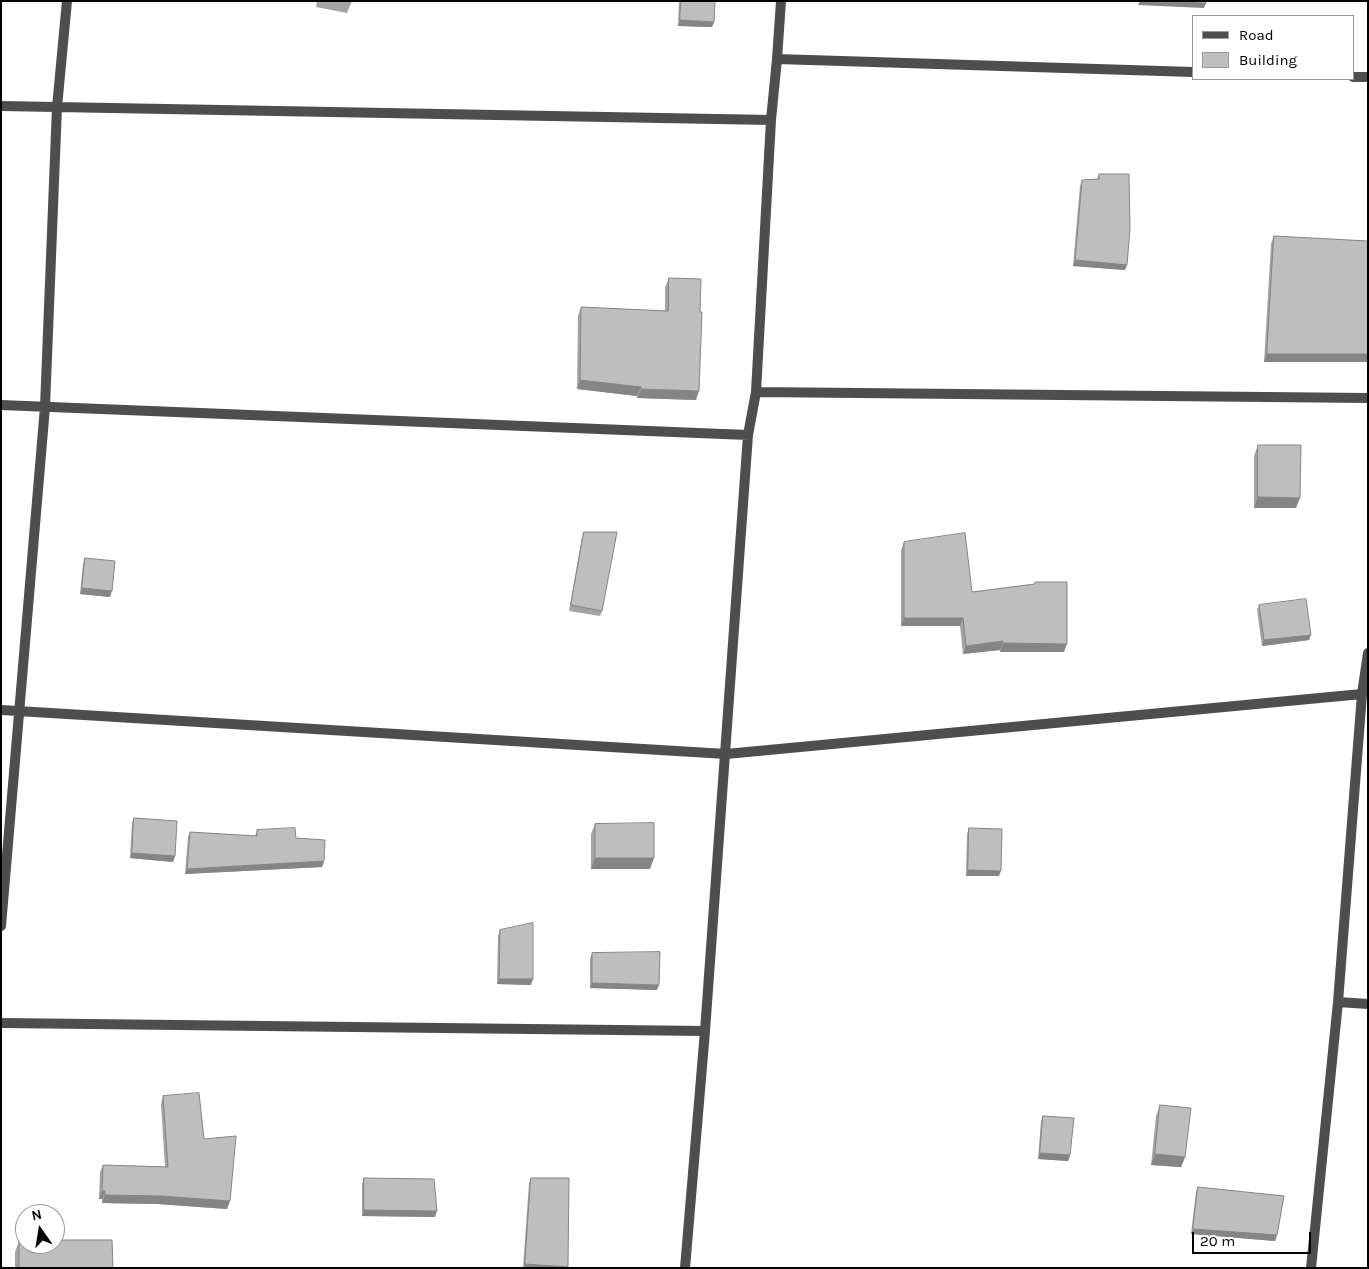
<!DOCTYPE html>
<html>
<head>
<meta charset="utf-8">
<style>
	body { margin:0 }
	#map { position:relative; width:1369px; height:1269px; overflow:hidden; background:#fff; font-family:Karla,sans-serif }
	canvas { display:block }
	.frame { position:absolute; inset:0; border:2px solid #000; pointer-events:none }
	.legend { position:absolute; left:1192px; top:15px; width:162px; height:65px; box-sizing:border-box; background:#fff; border:1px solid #999; margin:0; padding:6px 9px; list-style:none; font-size:15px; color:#000 }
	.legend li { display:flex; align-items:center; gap:10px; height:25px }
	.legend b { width:25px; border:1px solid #999 }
	.north { position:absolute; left:15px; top:1204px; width:50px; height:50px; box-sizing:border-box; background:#fff; border:1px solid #999; border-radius:50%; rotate:347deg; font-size:14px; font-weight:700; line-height:20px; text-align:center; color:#000 }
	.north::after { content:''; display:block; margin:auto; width:18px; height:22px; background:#000; clip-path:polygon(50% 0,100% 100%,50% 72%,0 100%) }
	.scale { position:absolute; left:1192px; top:1232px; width:119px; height:22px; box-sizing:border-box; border:2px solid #000; border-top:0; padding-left:6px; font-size:15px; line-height:18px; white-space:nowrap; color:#000; -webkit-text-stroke:4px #fff; paint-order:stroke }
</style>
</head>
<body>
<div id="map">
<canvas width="1369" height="1269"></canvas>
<div class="frame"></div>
<ul class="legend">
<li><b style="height:6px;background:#4e4e4e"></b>Road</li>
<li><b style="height:14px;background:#bebebe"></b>Building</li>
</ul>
<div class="north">N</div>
<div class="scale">20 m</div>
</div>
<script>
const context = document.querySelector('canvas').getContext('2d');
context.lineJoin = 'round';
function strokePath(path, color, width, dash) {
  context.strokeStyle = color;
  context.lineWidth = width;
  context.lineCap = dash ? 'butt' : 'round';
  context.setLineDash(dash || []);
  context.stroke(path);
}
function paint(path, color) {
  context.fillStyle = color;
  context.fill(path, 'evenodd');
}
strokePath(new Path2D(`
	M 777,59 L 1193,72
	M 1353,77 L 1368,77
	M 1,106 L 771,120
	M 756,392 L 1368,398
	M 1,405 L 748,435
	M 1,710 L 726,754 L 1362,694
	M 1,926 L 45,407 L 57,107 L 67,1
	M 1338,1002 L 1368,1004
	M 1,1023 L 705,1031
	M 685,1268 L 705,1031 L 748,435 L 756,392 L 771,120 L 777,59 L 781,1
	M 1311,1268 L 1338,1002 L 1362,694 L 1368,653`), '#4e4e4e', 10);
paint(new Path2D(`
	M 317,1 L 352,1 L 347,13 L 316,7 Z
	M 679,1 L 715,1 L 712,27 L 678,26 Z
	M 1099,174 L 1125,270 L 1073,266 L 1080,186 L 1082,180 L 1097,179 Z
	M 1274,236 L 1368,241 L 1368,362 L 1264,362 L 1271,244 Z
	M 669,278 L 696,400 L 637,398 L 637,396 L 577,389 L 578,316 L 581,307 L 665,311 L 665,287 Z
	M 1258,445 L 1296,508 L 1254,508 L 1254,456 Z
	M 584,532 L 602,611 L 600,616 L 569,611 L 582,537 Z
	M 904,542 L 972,592 L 1034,584 L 1035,582 L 1064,652 L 1000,652 L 1000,650 L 963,654 L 960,626 L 901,626 L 901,550 Z
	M 85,558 L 110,597 L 80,594 L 83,564 Z
	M 1259,605 L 1309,640 L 1262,646 L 1257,610 Z
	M 134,818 L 175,856 L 173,862 L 130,858 L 132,823 Z
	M 595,824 L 650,869 L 591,869 L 591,834 Z
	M 969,828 L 999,876 L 966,876 L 967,834 Z
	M 257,830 L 296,838 L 324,861 L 322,867 L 185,874 L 188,837 L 190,832 L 255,836 Z
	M 500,930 L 531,985 L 497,984 L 498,936 Z
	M 592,953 L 657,990 L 590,988 L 590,959 Z
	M 163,1096 L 204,1139 L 227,1209 L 158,1204 L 102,1203 L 102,1199 L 99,1199 L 100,1172 L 103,1165 L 165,1167 L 161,1104 Z
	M 1160,1105 L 1185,1157 L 1181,1167 L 1151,1165 L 1156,1116 Z
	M 1043,1116 L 1070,1155 L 1068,1161 L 1038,1159 L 1041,1121 Z
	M 364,1178 L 435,1217 L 362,1216 L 362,1184 Z
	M 531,1178 L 567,1268 L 523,1268 L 529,1183 Z
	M 1198,1187 L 1277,1235 L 1275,1241 L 1191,1234 L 1196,1192 Z
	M 19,1241 L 113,1268 L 15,1268 L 15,1252 Z`), '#a3a3a3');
paint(new Path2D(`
	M 1140,1 L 1172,1 L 1206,3 L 1204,8 L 1138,5 Z
	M 680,20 L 714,22 L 712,27 L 678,26 Z
	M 1075,260 L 1127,265 L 1125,270 L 1073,266 Z
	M 1267,354 L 1368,354 L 1368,362 L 1264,362 Z
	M 580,380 L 641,387 L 637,396 L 577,389 Z
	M 641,389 L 699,391 L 696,400 L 637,398 Z
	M 1258,497 L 1300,498 L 1296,508 L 1254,508 Z
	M 82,588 L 112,591 L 110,597 L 80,594 Z
	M 904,618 L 963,618 L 960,626 L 901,626 Z
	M 1311,635 L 1309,640 L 1262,646 L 1264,640 Z
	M 1003,641 L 1000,650 L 963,654 L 966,646 Z
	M 1003,643 L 1067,644 L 1064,652 L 1000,652 Z
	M 132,853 L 175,856 L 173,862 L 130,858 Z
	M 595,858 L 654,858 L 650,869 L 591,869 Z
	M 324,861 L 322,867 L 185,874 L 187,869 Z
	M 968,870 L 1001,871 L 999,876 L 966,876 Z
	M 499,979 L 533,979 L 531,985 L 497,984 Z
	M 592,983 L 659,985 L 657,990 L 590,988 Z
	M 1040,1153 L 1070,1155 L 1068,1161 L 1038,1159 Z
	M 1155,1154 L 1185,1157 L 1181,1167 L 1151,1165 Z
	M 102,1191 L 105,1191 L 102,1199 L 99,1199 Z
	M 105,1195 L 161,1196 L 230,1201 L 227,1209 L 158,1204 L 102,1203 Z
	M 364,1210 L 437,1211 L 435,1217 L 362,1216 Z
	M 1193,1229 L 1277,1235 L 1275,1241 L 1191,1234 Z
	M 525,1264 L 568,1267 L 567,1268 L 524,1268 Z`), '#858585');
const building = new Path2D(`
	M 681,1 L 715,1 L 714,22 L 680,20 Z
	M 1172,1 L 1206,1 L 1206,3 Z
	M 1099,174 L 1129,174 L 1130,229 L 1127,265 L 1075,260 L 1082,180 L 1099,179 Z
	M 1274,236 L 1368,241 L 1368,354 L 1267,354 Z
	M 669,278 L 701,279 L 700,312 L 702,312 L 699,391 L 641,389 L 641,387 L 580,380 L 581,307 L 668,311 Z
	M 1258,445 L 1301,445 L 1300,498 L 1258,497 Z
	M 584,532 L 617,532 L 602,611 L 571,605 Z
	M 965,533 L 972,592 L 1035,584 L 1035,582 L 1067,582 L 1067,644 L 1003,643 L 1003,641 L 966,646 L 963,618 L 904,618 L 904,542 Z
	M 85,558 L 115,561 L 112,591 L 82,588 Z
	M 1306,599 L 1311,635 L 1264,640 L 1259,605 Z
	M 134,818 L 177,821 L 175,856 L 132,853 Z
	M 654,823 L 654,858 L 595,858 L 595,824 Z
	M 295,828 L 296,838 L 325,840 L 324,861 L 187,869 L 190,832 L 257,836 L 257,830 Z
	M 969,828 L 1002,829 L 1001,871 L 968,870 Z
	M 533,923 L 533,979 L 499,979 L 500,930 Z
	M 660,952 L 659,985 L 592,983 L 592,953 Z
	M 199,1093 L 204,1139 L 236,1136 L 230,1201 L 161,1196 L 105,1195 L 105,1191 L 102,1191 L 103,1165 L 168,1167 L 163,1096 Z
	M 1160,1105 L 1191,1108 L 1185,1157 L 1155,1154 Z
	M 1043,1116 L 1074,1118 L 1070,1155 L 1040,1153 Z
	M 364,1178 L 434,1179 L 437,1211 L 364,1210 Z
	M 531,1178 L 569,1178 L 568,1267 L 525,1264 Z
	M 1198,1187 L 1284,1196 L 1277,1235 L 1193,1229 Z
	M 55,1240 L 112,1240 L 113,1268 L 19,1268 L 19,1241 L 25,1241 L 25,1244 L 55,1244 Z`);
paint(building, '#bebebe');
strokePath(building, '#858585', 1);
</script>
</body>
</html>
